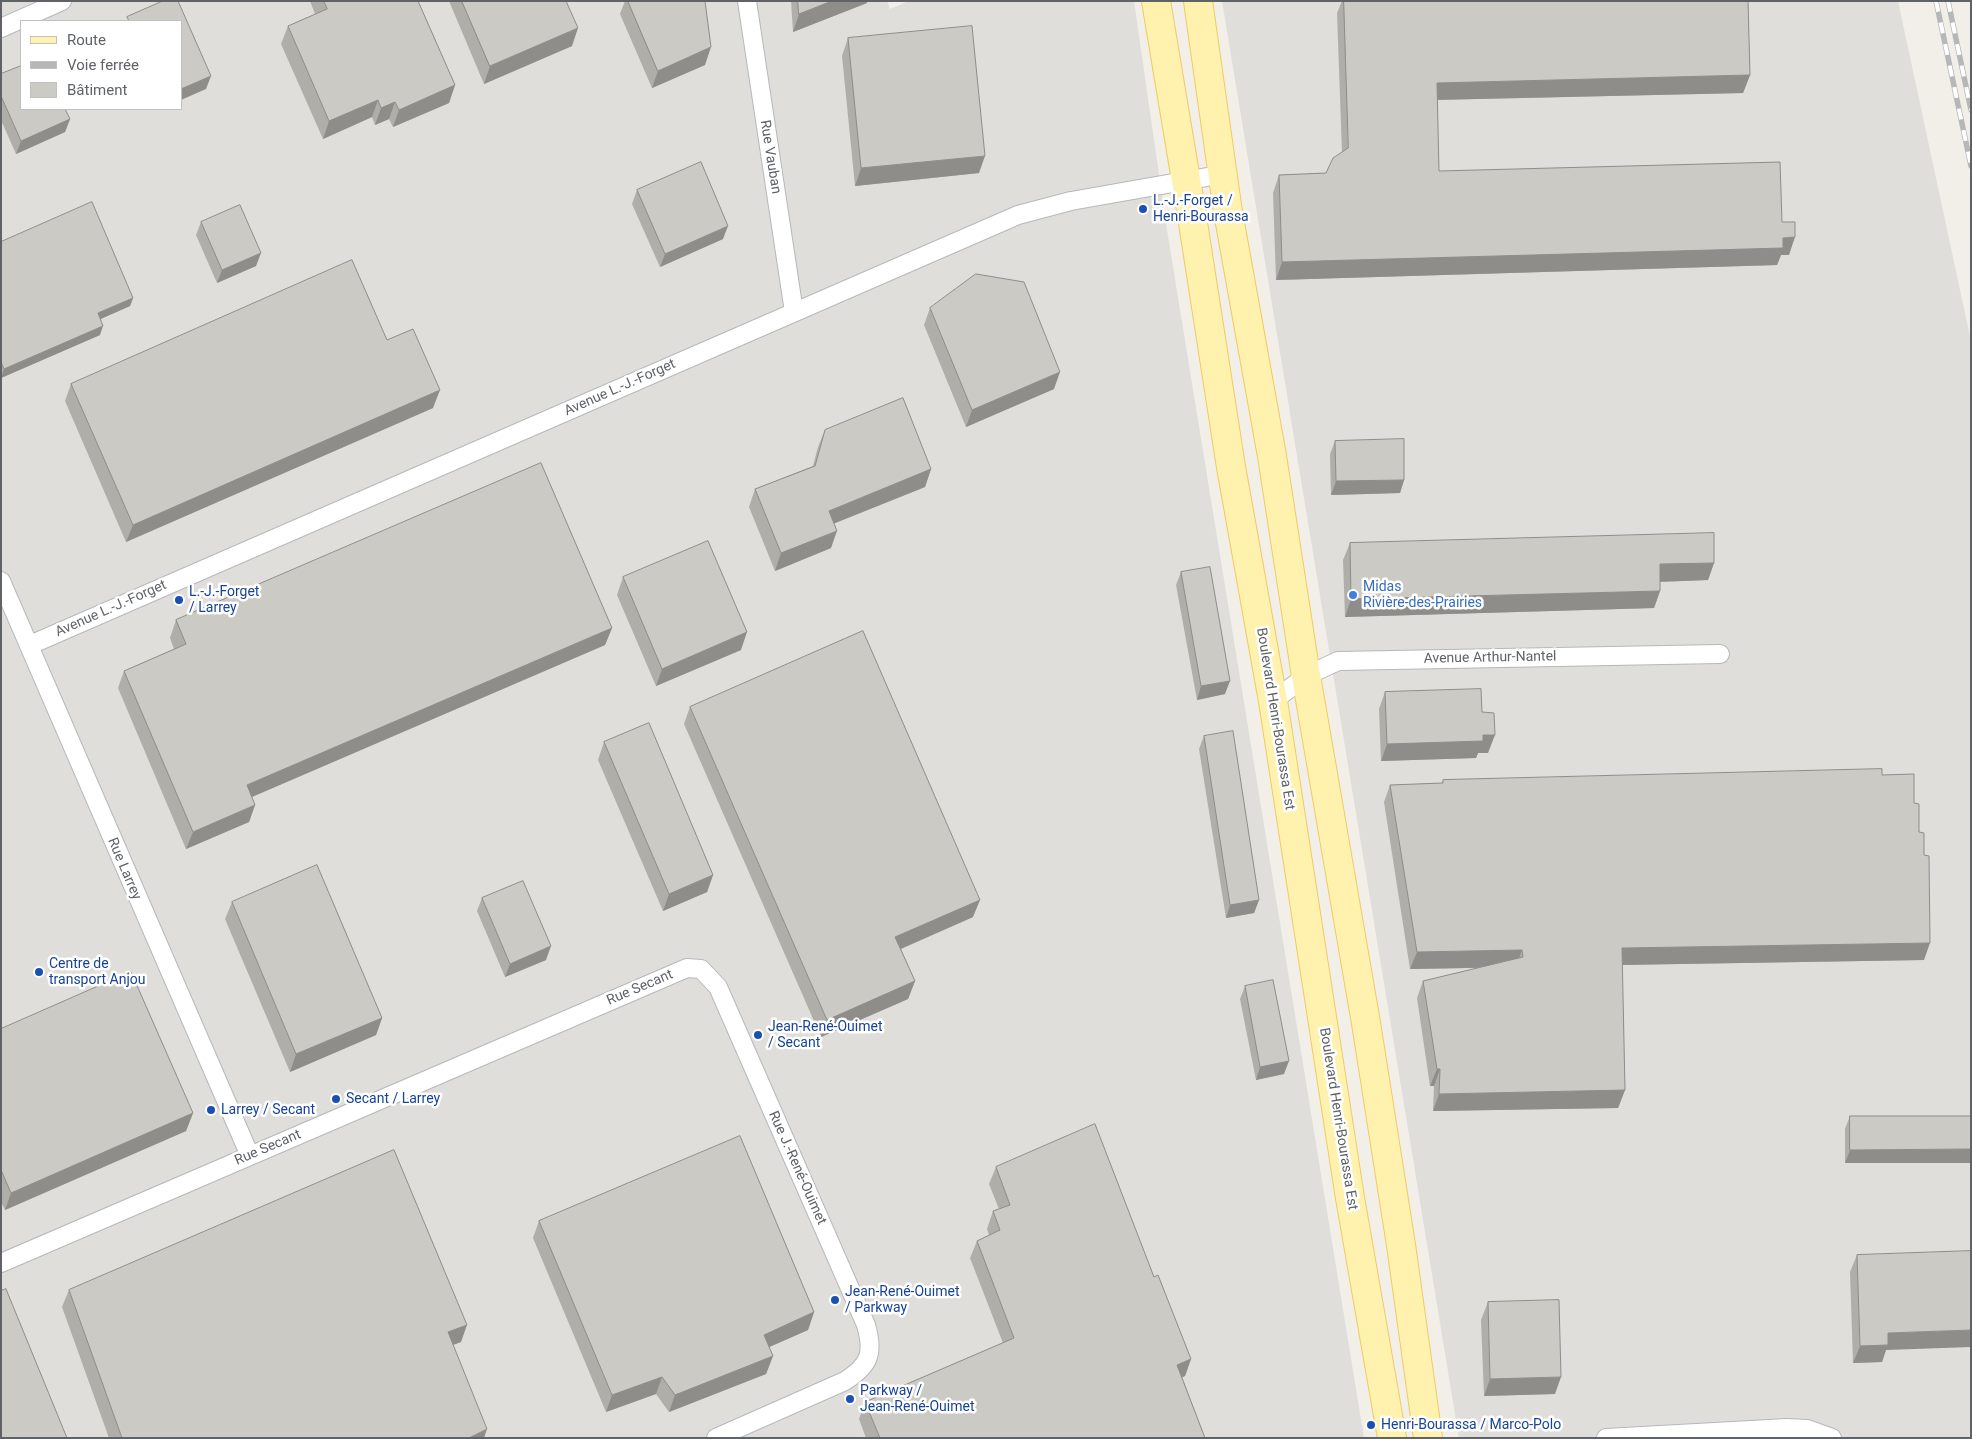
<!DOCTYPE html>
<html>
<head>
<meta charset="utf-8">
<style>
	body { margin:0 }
	#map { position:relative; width:1972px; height:1439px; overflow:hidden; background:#f1efe8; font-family:Roboto,sans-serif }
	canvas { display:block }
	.frame { position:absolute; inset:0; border:2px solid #5f6368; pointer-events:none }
	.legend { position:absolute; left:20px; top:20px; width:162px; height:90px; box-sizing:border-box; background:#fff; border:1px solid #bfc1c3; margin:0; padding:6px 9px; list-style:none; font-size:15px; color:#5f6368 }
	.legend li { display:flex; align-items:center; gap:10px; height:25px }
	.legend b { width:25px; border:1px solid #bfc1c3 }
</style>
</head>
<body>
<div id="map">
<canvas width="1972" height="1439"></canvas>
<div class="frame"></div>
<ul class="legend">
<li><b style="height:6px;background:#fff2af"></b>Route</li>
<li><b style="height:6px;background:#b6b7b8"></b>Voie ferrée</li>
<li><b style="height:14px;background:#cccac5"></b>Bâtiment</li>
</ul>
</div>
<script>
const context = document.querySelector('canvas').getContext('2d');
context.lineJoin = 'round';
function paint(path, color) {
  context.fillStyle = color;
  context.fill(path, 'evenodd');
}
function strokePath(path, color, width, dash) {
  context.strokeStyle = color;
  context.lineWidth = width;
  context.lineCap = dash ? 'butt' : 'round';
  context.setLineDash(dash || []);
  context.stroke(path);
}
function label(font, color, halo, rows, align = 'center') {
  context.font = font + ' Roboto,sans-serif';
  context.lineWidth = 5;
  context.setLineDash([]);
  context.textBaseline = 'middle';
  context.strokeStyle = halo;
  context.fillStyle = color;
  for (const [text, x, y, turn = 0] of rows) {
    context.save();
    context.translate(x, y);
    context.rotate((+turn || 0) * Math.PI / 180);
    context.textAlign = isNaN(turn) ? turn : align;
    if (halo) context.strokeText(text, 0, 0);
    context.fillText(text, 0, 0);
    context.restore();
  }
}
paint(new Path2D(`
	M 1,1 L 887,1 L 890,9 L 909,1 L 1134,1 L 1167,230 L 1364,1438 L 1,1438 ZM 21,21 L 181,21 L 181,109 L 21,109 Z
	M 1222,1 L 1898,1 L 1971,341 L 1971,1438 L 1459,1438 Z`), '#e0deda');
const minor = new Path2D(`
	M 747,1 L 794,312
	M 1,28 L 62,1
	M 1,581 L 250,1156
	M 30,645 L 1018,215 L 1071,201 L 1224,174
	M 1273,701 L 1306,676 L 1338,661 L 1720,654
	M 1,1263 L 673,974 L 687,968 L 701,969 L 718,987 L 866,1325 C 874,1353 870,1365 845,1381 L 716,1438
	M 1606,1438 L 1787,1428 L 1807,1429 L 1832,1438`);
const primary = new Path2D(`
	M 1156,1 L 1191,210 L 1231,467 L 1273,701 L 1350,1198 L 1392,1438
	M 1198,1 L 1228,212 L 1272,456 L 1306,676 L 1366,1023 L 1401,1245 L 1428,1438`);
strokePath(minor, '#b5b8bc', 20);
strokePath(primary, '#f2c960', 30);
strokePath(minor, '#fff', 18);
strokePath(primary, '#fff2af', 28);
const rail = new Path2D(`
	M 1936,1 L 1971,166
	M 1948,1 L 1971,110`);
strokePath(rail, '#b6b7b8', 5.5);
strokePath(rail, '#fff', 4, [11]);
paint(new Path2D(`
	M 310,1 L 418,1 L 455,85 L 449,103 L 393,127 L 389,119 L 375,125 L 372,117 L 323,139 L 281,44 L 288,26 L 315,14 Z
	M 449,1 L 566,1 L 572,46 L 484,84 Z
	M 625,1 L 705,1 L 705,65 L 652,88 L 620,14 Z
	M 791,1 L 867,1 L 867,3 L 793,32 Z
	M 1342,1 L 1748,1 L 1750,75 L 1743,93 L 1437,100 L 1439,171 L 1782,222 L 1789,255 L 1781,255 L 1777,265 L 1276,280 L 1273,193 L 1279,175 L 1326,173 L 1342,153 L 1337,13 Z
	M 848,38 L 979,173 L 855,186 L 842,56 Z
	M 1,74 L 70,119 L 65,132 L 16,154 L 1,120 Z
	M 637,190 L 723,239 L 660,267 L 632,204 Z
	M 201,222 L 256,266 L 217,283 L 196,235 Z
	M 1,242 L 133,298 L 130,306 L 100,319 L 100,335 L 1,378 Z
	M 930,308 L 1054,389 L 966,427 L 924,325 Z
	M 387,340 L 433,408 L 126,542 L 65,401 L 71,384 Z
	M 825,430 L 931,469 L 925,487 L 834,523 L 831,548 L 775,571 L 749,507 L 755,489 L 813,466 L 818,447 Z
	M 1335,441 L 1404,480 L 1400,493 L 1331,495 L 1330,454 Z
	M 1350,543 L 1714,563 L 1708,580 L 1660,582 L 1660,591 L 1654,608 L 1345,617 L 1343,560 Z
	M 1181,572 L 1225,694 L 1197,700 L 1176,585 Z
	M 623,577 L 741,650 L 656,686 L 617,595 Z
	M 176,620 L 612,628 L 605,645 L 252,797 L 255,805 L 249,822 L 186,849 L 118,688 L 124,671 L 174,649 L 170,638 Z
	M 1385,692 L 1482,712 L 1488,753 L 1478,753 L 1476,758 L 1381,761 L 1379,709 Z
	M 690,707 L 973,917 L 901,949 L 915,981 L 908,999 L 821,1037 L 684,724 Z
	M 1204,736 L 1259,900 L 1254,913 L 1226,918 L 1199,749 Z
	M 604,742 L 713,875 L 707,892 L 663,911 L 598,760 Z
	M 1882,775 L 1914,803 L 1924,960 L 1622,965 L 1625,1090 L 1618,1108 L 1433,1111 L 1434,1086 L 1430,1086 L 1417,998 L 1423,981 L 1477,968 L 1410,969 L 1384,802 L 1390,785 L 1442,783 L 1443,780 Z
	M 482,898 L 546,960 L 505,977 L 477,911 Z
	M 232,902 L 382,1018 L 376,1035 L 290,1072 L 225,919 Z
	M 1245,986 L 1284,1074 L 1256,1080 L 1240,999 Z
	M 1,1029 L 193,1113 L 186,1131 L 5,1210 L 1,1202 Z
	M 1850,1116 L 1971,1116 L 1845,1163 L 1845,1129 Z
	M 996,1167 L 1154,1277 L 1191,1359 L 1185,1376 L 1182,1377 L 1205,1438 L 866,1438 L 859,1419 L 865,1402 L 1003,1343 L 970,1258 L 977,1241 L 989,1235 L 987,1229 L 993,1211 L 999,1209 L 989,1184 Z
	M 539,1221 L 814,1312 L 808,1330 L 769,1347 L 773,1356 L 766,1374 L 669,1412 L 656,1394 L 606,1412 L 533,1238 Z
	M 1857,1255 L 1886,1350 L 1882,1362 L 1853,1363 L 1850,1272 Z
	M 69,1290 L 461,1342 L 453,1345 L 484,1438 L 109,1438 L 62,1307 Z
	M 1488,1302 L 1555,1394 L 1484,1396 L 1481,1320 Z`), '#afaea9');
paint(new Path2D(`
	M 832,1 L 867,1 L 867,3 L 793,32 L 799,14 Z
	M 578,28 L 572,46 L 484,84 L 490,66 Z
	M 711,47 L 705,65 L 652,88 L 658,71 Z
	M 1750,75 L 1743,93 L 1430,100 L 1437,83 Z
	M 211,76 L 206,89 L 181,100 L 181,89 Z
	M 455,85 L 449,103 L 393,127 L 399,110 Z
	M 378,100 L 372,117 L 323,139 L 329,121 Z
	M 395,102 L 389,119 L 375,125 L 381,108 Z
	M 70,119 L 65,132 L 16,154 L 21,141 Z
	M 985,156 L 979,173 L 855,186 L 861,168 Z
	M 728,226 L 723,239 L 660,267 L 665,254 Z
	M 1795,237 L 1789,255 L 1781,255 L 1777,265 L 1276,280 L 1282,262 Z
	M 261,253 L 256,266 L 217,283 L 222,270 Z
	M 133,298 L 130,306 L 94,322 L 98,313 Z
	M 103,326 L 100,335 L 1,378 L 4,369 Z
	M 1060,372 L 1054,389 L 966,427 L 972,410 Z
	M 440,390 L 433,408 L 126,542 L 133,525 Z
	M 931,469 L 925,487 L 823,528 L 829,511 Z
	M 1404,480 L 1400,493 L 1331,495 L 1336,481 Z
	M 837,531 L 831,548 L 775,571 L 781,553 Z
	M 1714,563 L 1708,580 L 1653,582 L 1660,564 Z
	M 1660,591 L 1654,608 L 1345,617 L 1351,599 Z
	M 612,628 L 605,645 L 240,802 L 247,785 Z
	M 747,632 L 741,650 L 656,686 L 662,669 Z
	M 1230,681 L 1225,694 L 1197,700 L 1201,686 Z
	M 1483,735 L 1495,735 L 1488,753 L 1478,753 L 1476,758 L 1381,761 L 1387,744 Z
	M 255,805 L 249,822 L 186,849 L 193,832 Z
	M 713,875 L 707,892 L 663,911 L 669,894 Z
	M 980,900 L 973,917 L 889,954 L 895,937 Z
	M 1259,900 L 1254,913 L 1226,918 L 1230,905 Z
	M 1930,943 L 1924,960 L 1616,965 L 1622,948 Z
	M 551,946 L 546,960 L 505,977 L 510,964 Z
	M 1522,950 L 1516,967 L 1410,969 L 1417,952 Z
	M 915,981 L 908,999 L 821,1037 L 827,1020 Z
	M 382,1018 L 376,1035 L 290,1072 L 296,1054 Z
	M 1289,1061 L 1284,1074 L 1256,1080 L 1260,1067 Z
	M 1437,1069 L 1440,1069 L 1434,1086 L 1430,1086 Z
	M 1625,1090 L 1618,1108 L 1433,1111 L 1439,1094 Z
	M 193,1113 L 186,1131 L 5,1210 L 11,1193 Z
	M 1971,1149 L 1971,1163 L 1845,1163 L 1850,1150 Z
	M 814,1312 L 808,1330 L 758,1352 L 764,1335 Z
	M 467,1325 L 461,1342 L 441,1349 L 448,1332 Z
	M 1971,1330 L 1971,1347 L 1886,1350 L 1882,1362 L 1853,1363 L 1860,1346 L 1888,1333 Z
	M 773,1356 L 766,1374 L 669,1412 L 675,1395 Z
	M 1191,1359 L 1185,1376 L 1171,1382 L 1177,1365 Z
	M 662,1377 L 656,1394 L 606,1412 L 612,1395 Z
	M 1561,1377 L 1555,1394 L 1484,1396 L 1490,1379 Z
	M 487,1429 L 484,1438 L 469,1438 Z`), '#8f8d8a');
const building = new Path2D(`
	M 163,1 L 178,1 L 211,76 L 181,89 L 181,21 L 129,21 L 127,17 Z
	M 324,1 L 418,1 L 455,85 L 399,110 L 395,102 L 381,108 L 378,100 L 329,121 L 288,26 L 327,9 Z
	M 462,1 L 566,1 L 578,28 L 490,66 Z
	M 628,1 L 705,1 L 711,47 L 658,71 Z
	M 798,1 L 832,1 L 799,14 Z
	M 1344,1 L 1748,1 L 1750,75 L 1437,83 L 1439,171 L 1780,162 L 1782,222 L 1795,222 L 1795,237 L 1783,238 L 1783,248 L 1282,262 L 1279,175 L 1326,173 L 1333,158 L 1348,148 Z
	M 972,26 L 985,156 L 861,168 L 848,38 Z
	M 21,66 L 21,109 L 65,109 L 70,119 L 21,141 L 1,96 L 1,74 Z
	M 701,162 L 728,226 L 665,254 L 637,190 Z
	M 92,202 L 133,298 L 98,313 L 103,326 L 4,369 L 1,362 L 1,242 Z
	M 240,205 L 261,253 L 222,270 L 201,222 Z
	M 352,260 L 387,340 L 413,329 L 440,390 L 133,525 L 71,384 Z
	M 976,274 L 1024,282 L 1060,372 L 972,410 L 930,308 Z
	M 903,398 L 931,469 L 829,511 L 837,531 L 781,553 L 755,489 L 815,466 L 825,430 Z
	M 1404,439 L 1404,480 L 1336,481 L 1335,441 Z
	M 541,463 L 612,628 L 247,785 L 255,805 L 193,832 L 124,671 L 186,644 L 176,620 Z
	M 1714,533 L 1714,563 L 1660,564 L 1660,591 L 1351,599 L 1350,543 Z
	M 708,541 L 747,632 L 662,669 L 623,577 Z
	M 1210,567 L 1230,681 L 1201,686 L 1181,572 Z
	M 863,631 L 980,900 L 895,937 L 915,981 L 827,1020 L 690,707 Z
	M 1481,689 L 1482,712 L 1494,713 L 1495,735 L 1483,735 L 1483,741 L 1387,744 L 1385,692 Z
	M 649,723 L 713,875 L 669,894 L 604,742 Z
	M 1233,731 L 1259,900 L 1230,905 L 1204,736 Z
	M 1882,769 L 1882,775 L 1914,774 L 1914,803 L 1919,804 L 1919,832 L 1924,833 L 1924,855 L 1929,856 L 1930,943 L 1622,948 L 1625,1090 L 1439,1094 L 1440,1069 L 1437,1069 L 1423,981 L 1523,957 L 1522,950 L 1417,952 L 1390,785 L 1443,783 L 1443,780 Z
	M 317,865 L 382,1018 L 296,1054 L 232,902 Z
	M 523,881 L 551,946 L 510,964 L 482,898 Z
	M 131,972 L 193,1113 L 11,1193 L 1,1170 L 1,1029 Z
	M 1273,980 L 1289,1061 L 1260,1067 L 1245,986 Z
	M 1850,1116 L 1971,1116 L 1971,1149 L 1850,1150 Z
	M 1095,1124 L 1154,1277 L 1158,1275 L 1191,1359 L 1177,1365 L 1205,1438 L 880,1438 L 865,1402 L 1014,1338 L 977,1241 L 1000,1230 L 993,1211 L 1010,1205 L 996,1167 Z
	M 740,1136 L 814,1312 L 764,1335 L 773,1356 L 675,1395 L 662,1377 L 612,1395 L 539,1221 Z
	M 394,1150 L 467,1325 L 448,1332 L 487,1429 L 469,1438 L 122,1438 L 69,1290 Z
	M 1971,1251 L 1971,1330 L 1888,1333 L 1888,1345 L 1860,1346 L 1857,1255 Z
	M 6,1289 L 67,1438 L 1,1438 L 1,1291 Z
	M 1559,1300 L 1561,1377 L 1490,1379 L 1488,1302 Z`);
paint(building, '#cccac5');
strokePath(building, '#8f8d8a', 1);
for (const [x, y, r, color] of [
	[1143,209,5,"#1a4fb4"],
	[1353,595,5,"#3f7fe0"],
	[179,600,5,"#1a4fb4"],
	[39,972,5,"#1a4fb4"],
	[758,1035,5,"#1a4fb4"],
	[336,1099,5,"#1a4fb4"],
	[211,1110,5,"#1a4fb4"],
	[835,1300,5,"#1a4fb4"],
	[850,1399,5,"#1a4fb4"],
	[1371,1425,5,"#1a4fb4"]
]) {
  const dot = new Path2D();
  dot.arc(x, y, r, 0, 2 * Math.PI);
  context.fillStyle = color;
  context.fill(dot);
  strokePath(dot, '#fff', 2);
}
label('14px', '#5f6368', '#fff', [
	["Rue Vauban",770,157,81],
	["Avenue L.-J.-Forget",620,388,-24],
	["Avenue L.-J.-Forget",111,609,-24],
	["Avenue Arthur-Nantel",1490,658,-1],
	["Boulevard Henri-Bourassa Est",1275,719,81],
	["Rue Larrey",124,869,67],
	["Rue Secant",640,988,-23],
	["Boulevard Henri-Bourassa Est",1338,1119,81],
	["Rue Secant",268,1148,-23],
	["Rue J.-René-Ouimet",797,1168,66]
]);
label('14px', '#164399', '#fff', [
	["L.-J.-Forget /",1153,201],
	["Henri-Bourassa",1153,217],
	["L.-J.-Forget",189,592],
	["/ Larrey",189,608],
	["Centre de",49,964],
	["transport Anjou",49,980],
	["Jean-René-Ouimet",768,1027],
	["/ Secant",768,1043],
	["Secant / Larrey",346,1099],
	["Larrey / Secant",221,1110],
	["Jean-René-Ouimet",845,1292],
	["/ Parkway",845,1308],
	["Parkway /",860,1391],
	["Jean-René-Ouimet",860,1407],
	["Henri-Bourassa / Marco-Polo",1381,1425]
], 'left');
label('14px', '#366cbe', '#fff', [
	["Midas",1363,587],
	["Rivière-des-Prairies",1363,603]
], 'left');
</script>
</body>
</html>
